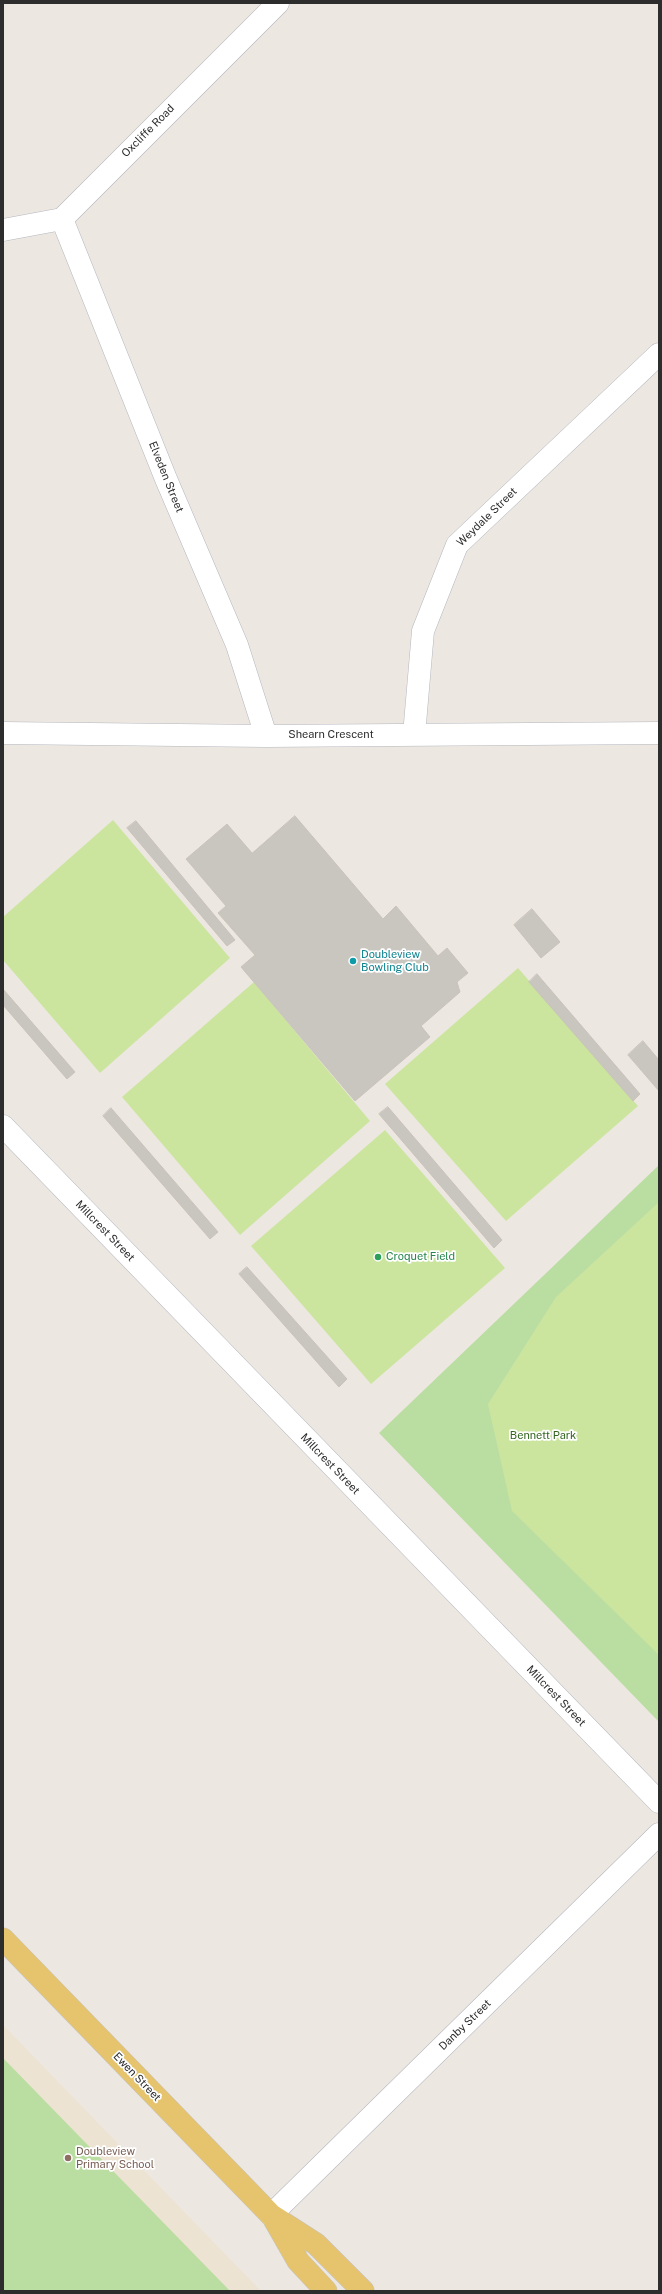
<!DOCTYPE html>
<html>
<head>
<meta charset="utf-8">
<style>
	body { margin:0 }
	#map { position:relative; width:662px; height:2294px; overflow:hidden; background:#ede7e1; font-family:"Public Sans",sans-serif }
	canvas { display:block }
	.frame { position:absolute; inset:0; border:4px solid #2d2d2d; pointer-events:none }
</style>
</head>
<body>
<div id="map">
<canvas width="662" height="2294"></canvas>
<div class="frame"></div>
</div>
<script>
const context = document.querySelector('canvas').getContext('2d');
context.lineJoin = 'round';
function paint(path, color) {
  context.fillStyle = color;
  context.fill(path, 'evenodd');
}
function strokePath(path, color, width, dash) {
  context.strokeStyle = color;
  context.lineWidth = width;
  context.lineCap = dash ? 'butt' : 'round';
  context.setLineDash(dash || []);
  context.stroke(path);
}
function label(font, color, halo, rows, align = 'center') {
  context.font = font + ' "Public Sans",sans-serif';
  context.lineWidth = 3.5;
  context.setLineDash([]);
  context.textBaseline = 'middle';
  context.strokeStyle = halo;
  context.fillStyle = color;
  for (const [text, x, y, turn = 0] of rows) {
    context.save();
    context.translate(x, y);
    context.rotate((+turn || 0) * Math.PI / 180);
    context.textAlign = isNaN(turn) ? turn : align;
    if (halo) context.strokeText(text, 0, 0);
    context.fillText(text, 0, 0);
    context.restore();
  }
}
paint(new Path2D(`
	M 3,2025 L 261,2291 L 3,2291 Z`), '#ede3d2');
paint(new Path2D(`
	M 659,1165 L 659,1722 L 379,1433 Z
	M 3,2058 L 230,2291 L 3,2291 Z`), '#badea2');
paint(new Path2D(`
	M 113,820 L 230,958 L 100,1073 L 3,960 L 3,917 Z
	M 518,968 L 638,1106 L 506,1221 L 385,1084 Z
	M 254,982 L 370,1121 L 240,1235 L 122,1097 Z
	M 385,1130 L 505,1268 L 371,1384 L 251,1246 Z
	M 659,1202 L 659,1655 L 512,1511 L 488,1404 L 556,1297 Z`), '#cbe59f');
const building = new Path2D(`
	M 295,816 L 383,919 L 396,906 L 438,956 L 447,948 L 468,973 L 457,982 L 460,992 L 421,1026 L 430,1037 L 355,1101 L 241,967 L 255,955 L 218,913 L 226,906 L 186,859 L 227,824 L 252,853 Z
	M 136,821 L 235,940 L 227,946 L 127,828 Z
	M 532,909 L 560,942 L 541,958 L 514,925 Z
	M 537,974 L 640,1094 L 633,1101 L 529,982 Z
	M 3,989 L 75,1072 L 67,1079 L 3,1005 Z
	M 643,1041 L 659,1060 L 659,1091 L 628,1055 Z
	M 388,1107 L 502,1240 L 494,1248 L 379,1114 Z
	M 111,1108 L 218,1232 L 210,1239 L 103,1116 Z
	M 247,1267 L 347,1379 L 339,1387 L 239,1274 Z`);
paint(building, '#c9c5bf');
strokePath(building, '#c9c3ba', 1);
const minor = new Path2D(`
	M 62,219 L 166,479 L 237,645 L 266,736
	M 3,230 L 62,219 L 278,3
	M 3,733 L 266,736 L 659,733
	M 414,735 L 423,631 L 457,545 L 659,354
	M 3,1126 L 659,1802
	M 271,2215 L 659,1834`);
const major = new Path2D(`
	M 3,1939 L 271,2215 L 316,2244 L 363,2291
	M 274,2219 L 298,2261 L 326,2291`);
strokePath(minor, '#b4b7bf', 23);
strokePath(major, '#c4c4c4', 23);
strokePath(minor, '#fff', 22);
strokePath(major, '#e6c36d', 22);
for (const [x, y, r, color] of [
	[353,961,4,"#0f9aa8"],
	[378,1257,4,"#2e9e5b"],
	[68,2158,4,"#8d6e63"]
]) {
  const dot = new Path2D();
  dot.arc(x, y, r, 0, 2 * Math.PI);
  context.fillStyle = color;
  context.fill(dot);
  strokePath(dot, '#fff', 1.5);
}
label('11px', '#2d2d2d', '#fff', [
	["Oxcliffe Road",148,131,-45],
	["Elveden Street",166,477,68],
	["Weydale Street",487,517,-44],
	["Shearn Crescent",331,735],
	["Millcrest Street",105,1231,46],
	["Millcrest Street",330,1464,46],
	["Millcrest Street",556,1696,46],
	["Danby Street",465,2025,-44],
	["Ewen Street",137,2077,46]
]);
label('11px', '#0d838f', '#fff', [
	["Doubleview",361,955],
	["Bowling Club",361,968]
], 'left');
label('11px', '#27864d', '#fff', [
	["Croquet Field",386,1257]
], 'left');
label('11px', '#336521', '#fff', [
	["Bennett Park",543,1436]
]);
label('11px', '#785e54', '#fff', [
	["Doubleview",76,2152],
	["Primary School",76,2165]
], 'left');
</script>
</body>
</html>
